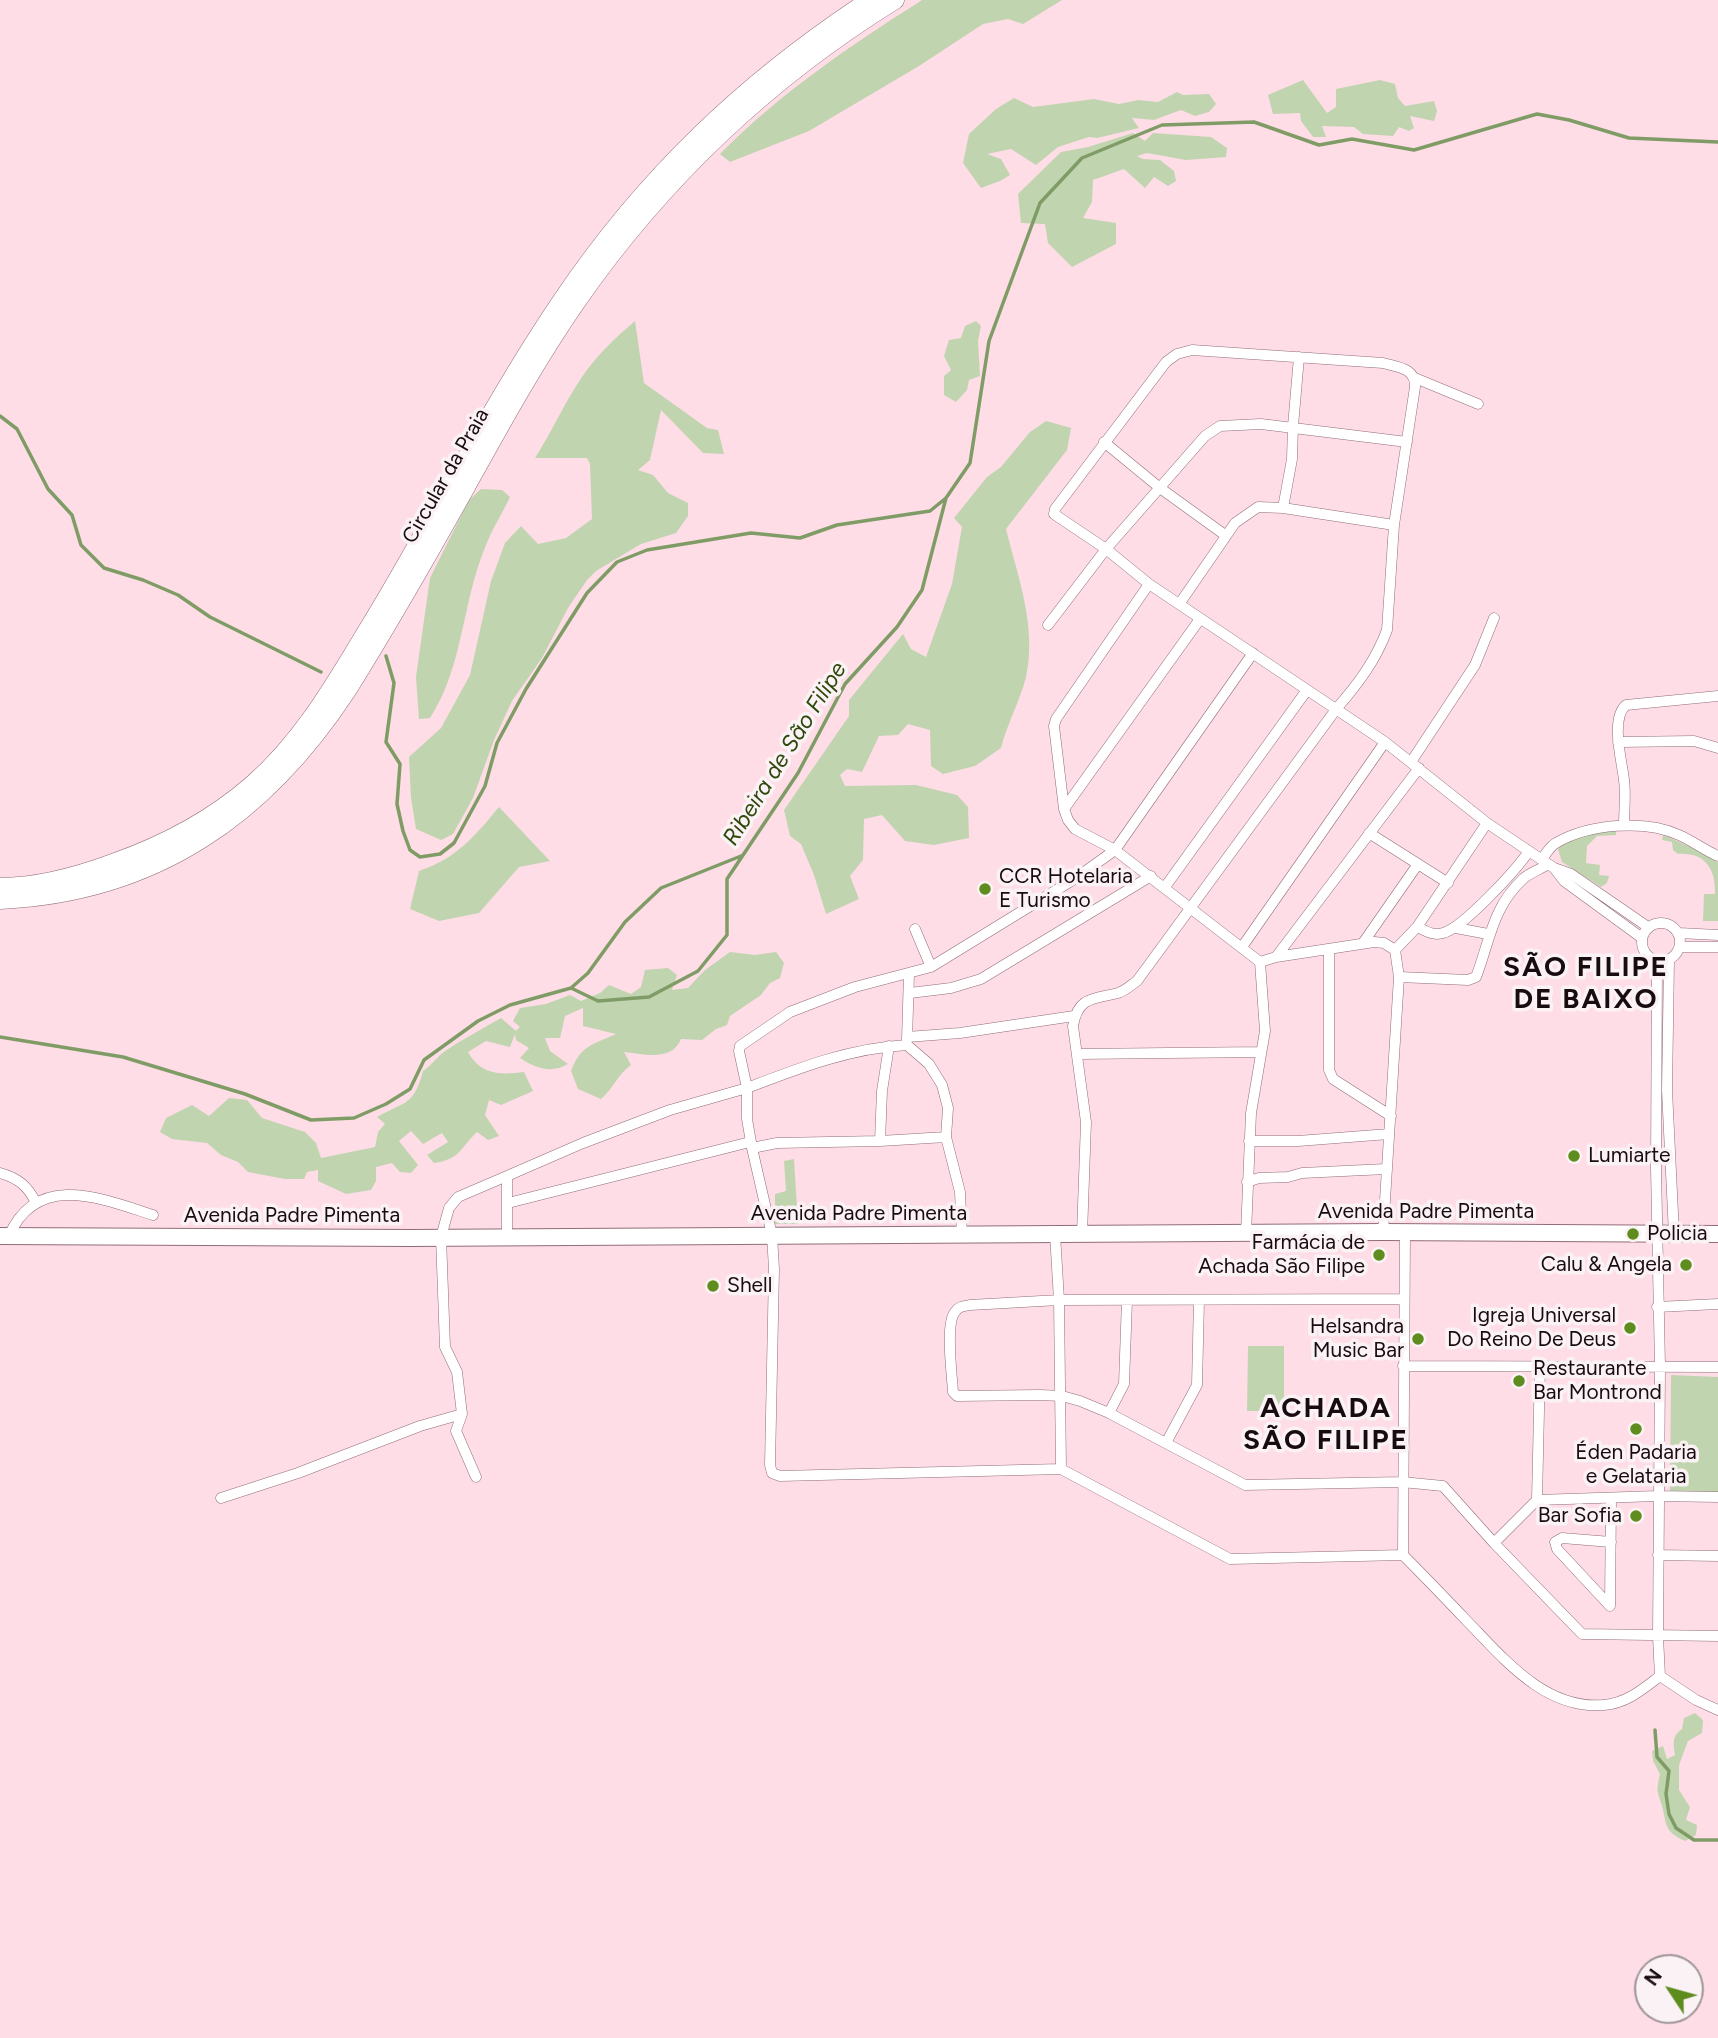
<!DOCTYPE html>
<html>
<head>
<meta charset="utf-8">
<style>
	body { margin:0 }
	#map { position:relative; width:1718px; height:2038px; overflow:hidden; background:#fedde6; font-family:Figtree,sans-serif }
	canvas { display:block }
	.north { position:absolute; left:1634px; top:1954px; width:70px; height:70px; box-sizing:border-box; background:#faf2f4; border:2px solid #a09699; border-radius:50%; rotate:306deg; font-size:19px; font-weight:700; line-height:28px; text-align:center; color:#190c10 }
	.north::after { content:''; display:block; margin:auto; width:24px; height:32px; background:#5e8c1e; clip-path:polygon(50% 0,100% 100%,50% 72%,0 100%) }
</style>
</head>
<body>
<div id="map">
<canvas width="1718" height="2038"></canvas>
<div class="north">N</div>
</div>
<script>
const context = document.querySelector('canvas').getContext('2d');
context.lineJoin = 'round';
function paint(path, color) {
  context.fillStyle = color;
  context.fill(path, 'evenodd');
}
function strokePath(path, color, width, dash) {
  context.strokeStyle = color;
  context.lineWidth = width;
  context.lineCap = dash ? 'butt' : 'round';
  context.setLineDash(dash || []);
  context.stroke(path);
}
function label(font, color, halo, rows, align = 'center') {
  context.font = font + ' Figtree,sans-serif';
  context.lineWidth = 7;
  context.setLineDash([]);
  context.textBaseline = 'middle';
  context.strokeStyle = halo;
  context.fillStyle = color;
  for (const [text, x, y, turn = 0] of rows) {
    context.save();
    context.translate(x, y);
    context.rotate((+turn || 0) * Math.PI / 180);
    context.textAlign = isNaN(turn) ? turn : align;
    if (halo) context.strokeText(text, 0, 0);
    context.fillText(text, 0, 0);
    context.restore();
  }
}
paint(new Path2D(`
	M 922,0 L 1062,0 L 1023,24 L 1008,19 L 983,24 L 919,66 L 809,131 L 730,162 L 720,154 C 780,93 850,46 922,0 Z
	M 1303,80 L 1327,113 L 1336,107 L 1336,89 L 1380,80 L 1395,84 L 1398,98 L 1405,106 L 1434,101 L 1437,111 L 1434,121 L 1410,116 L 1414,128 L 1409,131 L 1399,127 L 1393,136 L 1363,134 L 1354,127 L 1322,126 L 1326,137 L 1313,137 L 1301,121 L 1300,113 L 1273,114 L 1268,95 Z
	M 1177,92 L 1183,95 L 1209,94 L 1216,104 L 1209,112 L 1195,116 L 1181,110 L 1154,120 L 1132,118 L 1139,128 L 1097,138 L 1089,137 L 1058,147 L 1036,165 L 1011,149 L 987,154 L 1001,159 L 1010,175 L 1000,181 L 981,188 L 963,163 L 969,134 L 996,109 L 1014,98 L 1033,107 L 1094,99 L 1119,104 L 1138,100 L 1158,102 Z
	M 1133,133 L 1145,141 L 1153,133 L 1211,137 L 1227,148 L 1226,157 L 1186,160 L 1147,153 L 1137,156 L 1143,159 L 1160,160 L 1174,171 L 1176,181 L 1168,186 L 1154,177 L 1145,188 L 1124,169 L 1093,180 L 1092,202 L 1083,218 L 1116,223 L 1116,244 L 1072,267 L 1048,243 L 1045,224 L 1021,223 L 1018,194 L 1061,152 L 1088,147 Z
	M 635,321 L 644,383 L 707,428 L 718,430 L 724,454 L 703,453 L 661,410 L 650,460 L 638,470 L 653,475 L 668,493 L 688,503 L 688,516 L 676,533 L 641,544 L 596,571 L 587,580 L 568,608 L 542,658 L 512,701 L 494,740 L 473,798 L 453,834 L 441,840 L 416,829 L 411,798 L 409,757 L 441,728 L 470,675 L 491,581 L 505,543 L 521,526 L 538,544 L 566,538 L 592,519 L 590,464 L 587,458 L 535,458 C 552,432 564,403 582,377 C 596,356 616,337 635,321 Z
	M 976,321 L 981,326 L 978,341 L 980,376 L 969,380 L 967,390 L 956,402 L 944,395 L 944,376 L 951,370 L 944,356 L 949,340 L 961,338 L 965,326 Z
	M 1046,421 L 1071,428 L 1067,450 L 1006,529 C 1018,577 1037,627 1026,677 C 1020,701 1007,724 1001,748 L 975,766 L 943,774 L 931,766 L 930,730 L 908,724 L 898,735 L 879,736 L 862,772 L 847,769 L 840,775 L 845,786 L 916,785 L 957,795 L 968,807 L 969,838 L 934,845 L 905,841 L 882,815 L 864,819 L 863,860 L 850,876 L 859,899 L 826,914 L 814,875 L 801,844 L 790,836 L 784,810 L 849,716 L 849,700 L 903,634 L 911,649 L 926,657 L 952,584 L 962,527 L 954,518 L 987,477 L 1001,467 L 1030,432 Z
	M 481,489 L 502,490 L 510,497 C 502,514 491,531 484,550 C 462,605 463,667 430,718 L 419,719 L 416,677 L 430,578 L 469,500 Z
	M 499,807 L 550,861 L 519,867 L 479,913 L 439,921 L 410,909 L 419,871 C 456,859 475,836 499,807 Z
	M 1616,830 L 1616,835 L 1597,836 L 1587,846 L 1586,863 L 1600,865 L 1599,875 L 1609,876 L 1607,883 L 1601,887 L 1562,862 L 1558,849 C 1570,834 1598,833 1616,830 Z
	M 1663,835 L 1710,855 L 1718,863 L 1718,921 L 1703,921 L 1704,894 L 1715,894 C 1716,868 1704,852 1678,854 L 1673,850 L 1672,842 L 1662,840 Z
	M 730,952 L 755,955 L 776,952 L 784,963 L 780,978 L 770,983 L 761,995 L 730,1016 L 727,1025 L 716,1029 L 702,1040 L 681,1039 C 672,1062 643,1054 624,1052 L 631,1065 C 617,1075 614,1088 601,1099 L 578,1089 L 571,1071 C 581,1045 592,1045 616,1034 L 583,1026 L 583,1008 L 565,1016 L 560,1038 L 545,1038 L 550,1051 L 568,1064 C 551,1074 535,1068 520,1058 L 529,1048 L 516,1040 L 515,1034 L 510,1047 L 486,1041 L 468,1052 C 481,1075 500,1075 524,1072 L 533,1091 L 501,1105 L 489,1100 L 485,1115 L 499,1136 L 488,1140 L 477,1132 C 460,1148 461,1159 434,1163 L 427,1155 L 448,1142 L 442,1133 L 423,1144 L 411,1131 L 399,1141 L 418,1165 L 411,1173 L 400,1172 L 392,1163 L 376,1167 L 376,1181 L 371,1190 L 346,1194 L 318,1181 L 318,1170 L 307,1172 L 304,1179 L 285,1179 L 248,1172 L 238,1162 L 221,1155 L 207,1143 L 172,1139 L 160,1132 L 166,1118 L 192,1105 L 209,1116 L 229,1098 L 247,1100 L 262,1118 L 305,1132 L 316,1143 L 321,1158 L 375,1147 L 378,1132 L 385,1124 L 377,1117 C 406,1101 414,1105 423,1071 C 432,1065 437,1057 445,1051 C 463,1039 482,1029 501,1018 L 516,1031 L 520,1027 L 513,1021 L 520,1008 L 546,1004 L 570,995 L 581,1001 L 600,993 L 609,985 L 631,994 L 641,987 L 645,970 L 668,968 L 677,975 L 672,990 L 688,988 L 705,970 Z
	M 794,1159 L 798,1224 L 775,1224 L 775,1194 L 786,1191 L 784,1161 Z
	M 1248,1346 L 1284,1346 L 1284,1411 L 1247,1411 Z
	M 1671,1375 L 1718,1377 L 1718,1494 L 1670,1492 Z
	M 1695,1713 L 1703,1720 L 1702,1733 L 1688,1741 L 1679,1765 L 1679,1790 L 1690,1807 L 1686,1820 L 1697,1825 L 1696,1835 L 1685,1841 C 1664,1831 1667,1826 1662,1806 C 1657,1789 1656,1793 1660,1774 L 1653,1761 L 1652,1751 L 1663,1746 L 1667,1759 L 1675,1755 C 1673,1743 1672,1736 1682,1729 L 1684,1718 Z`), '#c1d4b0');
strokePath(new Path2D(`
	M 0,416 L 17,429 L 48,489 L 72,515 L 81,545 L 104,568 L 143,580 L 178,595 L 210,617 L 321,672
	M 386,656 L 394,683 L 386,742 L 400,764 L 397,804 L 403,831 L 410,850 L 420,857 L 440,854 L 454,843 L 485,786 L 497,743 L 526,689 L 587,593 L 617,562 L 647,550 L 751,533 L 800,538 L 837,525 L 930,511 L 946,498
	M 571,988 L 588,973 L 625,922 L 661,888 L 741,856
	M 0,1037 L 123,1057 L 245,1094 L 311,1120 L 354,1118 L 386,1104 L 410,1089 L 424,1060 L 478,1021 L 510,1005 L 571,988 L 598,1001 L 649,997 L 698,971 L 727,935 L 727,879 L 798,773 L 845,684 L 897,627 L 922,590 L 946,498 L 970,463 L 989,341 L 1040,203 L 1082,158 L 1162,125 L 1254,122 L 1319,145 L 1352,139 L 1414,150 L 1537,114 L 1569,120 L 1629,138 L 1718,142
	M 1655,1730 L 1657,1757 L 1669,1771 L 1666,1794 L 1669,1814 L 1676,1828 L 1694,1840 L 1718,1840`), '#809c66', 3.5);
const street = new Path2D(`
	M 1299,357 L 1293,426 L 1292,459 L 1283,508 L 1394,525
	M 1415,378 L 1478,404
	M 1104,442 L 1160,488 L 1225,535
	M 1149,584 L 1056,719 L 1054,726 L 1064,809 L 1068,820 L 1075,829 L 1115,850 L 1260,962 L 1265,1031 L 1251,1113 L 1246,1234
	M 1180,603 L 1235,523 L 1258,507 L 1283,508
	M 1048,625 L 1106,549 L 1205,436 L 1220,426 L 1261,424 L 1407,442
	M 1618,742 L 1694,741 L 1718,748
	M 1411,762 L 1475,665 L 1494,618
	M 1064,809 L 1200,619
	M 1624,825 C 1624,811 1626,795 1624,780 C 1622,761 1610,719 1626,705 L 1718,696
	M 1369,833 L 1448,883
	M 1542,859 C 1546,854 1550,846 1556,843 C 1588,824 1645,819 1679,835 C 1693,841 1704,850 1718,856
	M 1554,868 L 1571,874 L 1648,927
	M 1165,887 L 1307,690
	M1642 942a19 19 0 1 1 38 0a19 19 0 1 1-38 0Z
	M 1417,927 C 1426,931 1433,936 1443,933 C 1463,928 1517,869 1529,851
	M 1456,928 L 1488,934
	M 915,929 L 931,967
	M 1679,933 L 1718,935
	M 1363,943 L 1418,864
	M 1242,947 L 1385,742
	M 1680,947 L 1718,947
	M 1329,949 L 1329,1070 L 1333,1079 L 1391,1116
	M 1395,950 L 1417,927 L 1487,823
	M 1276,957 L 1419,768
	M 1669,960 L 1667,1090 L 1674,1234
	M 1657,961 L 1656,1168 L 1660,1367 L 1658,1637 L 1660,1676 L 1696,1700 L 1718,1710
	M 1260,962 L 1276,957 L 1374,942 L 1384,943 L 1395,950 L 1399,977 L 1383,1232
	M 1399,977 L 1468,980 L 1476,977 C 1490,941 1492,907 1524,878 C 1530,873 1541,869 1548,864
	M 910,993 L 951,988 L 981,979 L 1151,876
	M 907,1037 L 960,1033 L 1074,1016
	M 907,1040 L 909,974
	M 1077,1054 L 1261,1052
	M 946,1137 L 880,1141 L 777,1143 L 752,1148 L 772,1235 L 774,1269 L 770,1465 L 772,1473 L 780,1476 L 1061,1469 L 1230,1559 L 1403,1555
	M 880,1141 L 882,1091 L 889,1046
	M 1249,1141 L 1298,1141 L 1389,1134
	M 752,1148 L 747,1119 L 747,1088 C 799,1068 850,1048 907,1045 L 929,1064 L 942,1085 L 948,1108 L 946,1137 L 960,1192 L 962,1235
	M 0,1173 C 18,1178 28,1186 36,1203
	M 1247,1182 L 1259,1178 L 1288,1177 L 1302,1173 L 1386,1169
	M 508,1203 L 750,1142
	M 1405,1233 L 1403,1555 C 1425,1577 1446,1599 1467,1621 C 1504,1659 1545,1710 1604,1705 C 1627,1703 1643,1689 1660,1676
	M 1055,1234 L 1059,1300 L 1061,1469
	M 1082,1234 L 1086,1122 L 1073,1026 C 1078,996 1094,999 1118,993 C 1125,991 1131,985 1137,981 L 1337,708 C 1358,684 1376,660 1387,630 L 1394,525 L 1415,387 C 1416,368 1398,367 1383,363 L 1192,350 L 1177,354 L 1166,362 L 1055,509 L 1054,514 L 1106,549 L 1149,584 L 1385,742 L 1487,823 L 1554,868 L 1564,881 L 1642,938
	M 9,1236 C 37,1171 103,1199 153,1215
	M 507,1236 L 507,1176 L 583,1143 L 670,1110 L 747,1088 L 739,1051 L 740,1046 L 790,1012 L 855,987 L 931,967 L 1076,878 L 1115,850 L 1253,653
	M 1404,1299 L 1059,1300 L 970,1305 C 964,1306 959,1306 955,1312 C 945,1324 952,1374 953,1392 L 957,1396 L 1040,1395 L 1062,1396 L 1080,1401 L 1109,1413 L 1245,1485 L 1402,1482 L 1443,1486 L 1494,1543 L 1582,1634 L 1718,1636
	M 1657,1307 L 1718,1304
	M 1403,1366 L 1718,1367
	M 1109,1413 L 1124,1384 L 1127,1300
	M 1166,1443 L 1197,1385 L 1199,1300
	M 476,1477 L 456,1431 L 462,1414 L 457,1372 L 445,1347 L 441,1237 L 449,1208 L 458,1197 L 507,1176
	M 221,1498 L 298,1473 L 420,1426 L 462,1414
	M 1537,1500 L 1540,1366
	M 1611,1542 L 1562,1538 L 1555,1542 L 1557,1549 L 1610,1606 L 1611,1499
	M 1494,1543 L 1537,1500 L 1658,1496 L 1718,1497
	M 1658,1555 L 1718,1556`);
const primary = new Path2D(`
	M 0,1236 L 411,1238 L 1383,1232 L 1718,1234`);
const highway = new Path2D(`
	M 0,887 C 38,887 78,876 113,863 C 164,845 213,819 253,784 C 301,742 333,687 365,634 C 433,524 489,407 562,300 C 645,177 746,81 870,0
	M 0,900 C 155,893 265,816 348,689 C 389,623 428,555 466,487 C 501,424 536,360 577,301 C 662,179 769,78 895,0`);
strokePath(street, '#916d77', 11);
strokePath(primary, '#916d77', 18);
strokePath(highway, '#916d77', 19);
strokePath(street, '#fff', 10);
strokePath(primary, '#fff', 16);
strokePath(highway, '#fff', 18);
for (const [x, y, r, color] of [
	[985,889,7,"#5e8c1e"],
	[1574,1156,7,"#5e8c1e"],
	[1633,1234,7,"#5e8c1e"],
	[1379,1255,7,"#5e8c1e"],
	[1686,1265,7,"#5e8c1e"],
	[713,1286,7,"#5e8c1e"],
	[1630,1328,7,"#5e8c1e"],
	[1418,1339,7,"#5e8c1e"],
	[1519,1381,7,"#5e8c1e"],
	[1636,1429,7,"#5e8c1e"],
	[1636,1516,7,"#5e8c1e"]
]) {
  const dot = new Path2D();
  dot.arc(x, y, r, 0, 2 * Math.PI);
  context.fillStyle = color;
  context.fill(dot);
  strokePath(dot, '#faf2f4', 2.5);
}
label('21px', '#190c10', '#faf2f4', [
	["Circular da Praia",446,476,-60],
	["Avenida Padre Pimenta",1426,1212],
	["Avenida Padre Pimenta",859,1214],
	["Avenida Padre Pimenta",292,1216]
]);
label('21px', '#190c10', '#faf2f4', [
	["CCR Hotelaria",999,877],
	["E Turismo",999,901],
	["Lumiarte",1588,1156],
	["Policia",1647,1234],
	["Farmácia de",1365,1243,"right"],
	["Achada São Filipe",1365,1267,"right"],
	["Calu & Angela",1672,1265,"right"],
	["Shell",727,1286],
	["Igreja Universal",1616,1316,"right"],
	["Do Reino De Deus",1616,1340,"right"],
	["Helsandra",1404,1327,"right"],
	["Music Bar",1404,1351,"right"],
	["Restaurante",1533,1369],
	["Bar Montrond",1533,1393],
	["Éden Padaria",1636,1453,"center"],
	["e Gelataria",1636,1477,"center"],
	["Bar Sofia",1622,1516,"right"]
], 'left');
label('italic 23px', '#2e480b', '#faf2f4', [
	["Ribeira de São Filipe",785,754,-58]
]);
context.letterSpacing = '2px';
label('bold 28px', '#190c10', '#faf2f4', [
	["SÃO FILIPE",1586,968],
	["DE BAIXO",1586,1000],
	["ACHADA",1326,1409],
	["SÃO FILIPE",1326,1441]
]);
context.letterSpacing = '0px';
</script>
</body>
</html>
